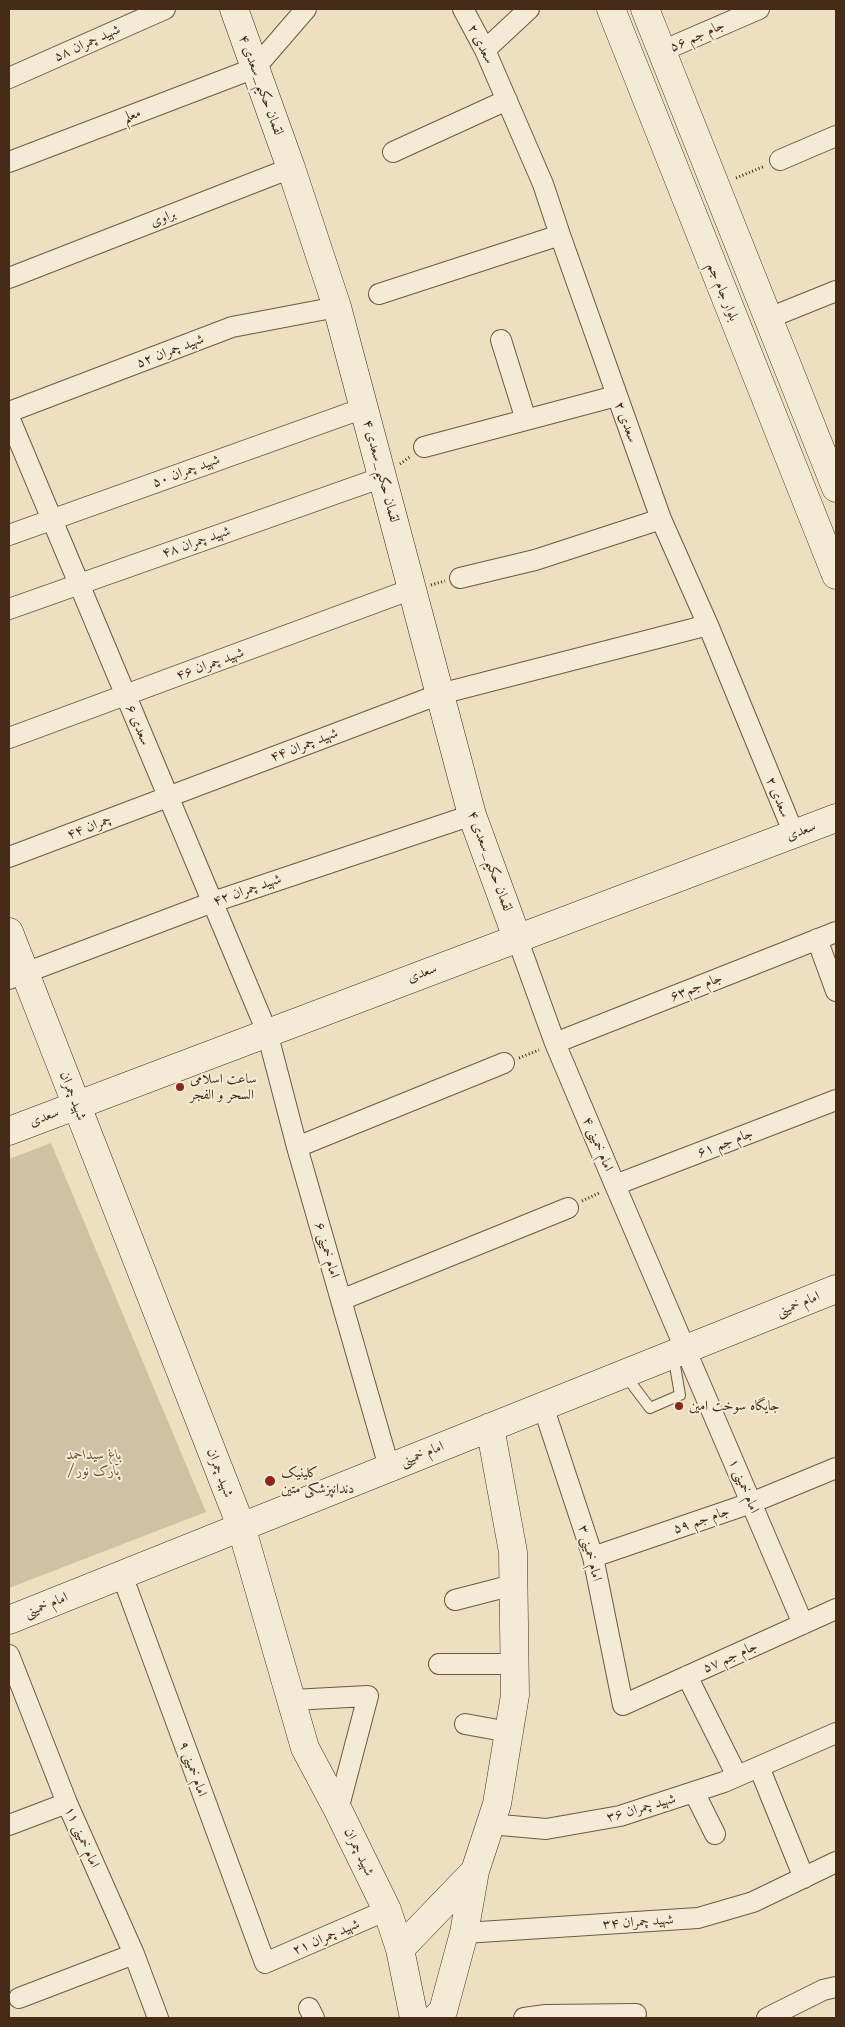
<!DOCTYPE html>
<html>
<head>
<meta charset="utf-8">
<style>
	body { margin:0 }
	#map { position:relative; width:845px; height:2027px; overflow:hidden; background:#ede0c0; font-family:"Libre Caslon Text",serif }
	canvas { display:block }
	.frame { position:absolute; inset:0; border:10px solid #462b19; pointer-events:none }
</style>
</head>
<body>
<div id="map">
<canvas width="845" height="2027"></canvas>
<div class="frame"></div>
</div>
<script>
const context = document.querySelector('canvas').getContext('2d');
context.lineJoin = 'round';
function paint(path, color) {
  context.fillStyle = color;
  context.fill(path, 'evenodd');
}
function strokePath(path, color, width, dash) {
  context.strokeStyle = color;
  context.lineWidth = width;
  context.lineCap = dash ? 'butt' : 'round';
  context.setLineDash(dash || []);
  context.stroke(path);
}
function label(font, color, halo, rows, align = 'center') {
  context.font = font + ' "Libre Caslon Text",Amiri,serif';
  context.lineWidth = 4;
  context.setLineDash([]);
  context.textBaseline = 'middle';
  context.strokeStyle = halo;
  context.fillStyle = color;
  for (const [text, x, y, turn = 0] of rows) {
    context.save();
    context.translate(x, y);
    context.rotate((+turn || 0) * Math.PI / 180);
    context.textAlign = isNaN(turn) ? turn : align;
    if (halo) context.strokeText(text, 0, 0);
    context.fillText(text, 0, 0);
    context.restore();
  }
}
paint(new Path2D(`
	M 51,1143 L 206,1512 L 9,1588 L 9,1159 Z`), '#d1c1a4');
const lane = new Path2D(`
	M 625,1375 L 650,1408 L 680,1395 L 673,1354`);
const street = new Path2D(`
	M 463,9 L 485,50 L 543,184 L 560,235 L 661,519 L 708,625 L 794,834
	M 485,50 L 529,9
	M 662,51 L 759,9
	M 9,78 L 165,9
	M 393,152 L 507,100
	M 780,160 L 836,136
	M 9,162 L 255,68 L 306,9
	M 9,278 L 291,168
	M 379,294 L 560,235
	M 769,318 L 836,291
	M 501,340 L 526,420
	M 9,412 L 232,327 L 337,307
	M 9,417 L 267,1032 L 297,1147 L 389,1467
	M 424,447 L 616,396
	M 9,535 L 364,408
	M 460,578 L 535,560 L 661,519
	M 9,609 L 383,477
	M 9,738 L 412,589
	M 9,857 L 440,694 L 708,625
	M 517,938 L 555,1043 L 615,1185 L 803,1624
	M 817,939 L 836,991
	M 9,979 L 213,902 L 472,815
	M 555,1043 L 836,932
	M 297,1147 L 504,1063
	M 615,1185 L 836,1100
	M 341,1300 L 568,1208
	M 543,1406 L 593,1557 L 623,1705 L 836,1609
	M 593,1557 L 751,1503 L 836,1468
	M 122,1575 L 265,1963 L 387,1910
	M 455,1600 L 513,1585
	M 9,1655 L 67,1803 L 134,1954 L 158,2018
	M 439,1664 L 515,1664
	M 687,1676 L 737,1776
	M 292,1700 L 368,1696 L 338,1810
	M 465,1724 L 509,1732
	M 759,1767 L 804,1878
	M 694,1792 L 715,1834
	M 489,1824 L 546,1829 L 620,1816 L 724,1782 L 836,1733
	M 9,1825 L 67,1803
	M 464,1933 L 698,1918 L 753,1902 L 836,1862
	M 19,1998 L 134,1954
	M 309,2008 L 314,2018
	M 524,2018 L 546,2015 L 636,2014
	M 767,2018 L 823,1990 L 836,1987`);
const secondary = new Path2D(`
	M 234,9 L 291,168 L 337,307 L 472,815 L 517,938
	M 611,9 L 836,575
	M 645,9 L 836,488
	M 9,932 L 241,1526 L 305,1748 L 338,1810 L 387,1910 L 400,1949 L 414,2018
	M 9,1131 L 836,818
	M 9,1620 L 836,1289
	M 400,1949 L 475,1871
	M 436,2018 L 443,2011 L 464,1933 L 475,1871 L 497,1804 L 515,1695 L 513,1552 L 490,1427`);
strokePath(lane, '#705843', 12);
strokePath(street, '#705843', 22);
strokePath(secondary, '#462b19', 29);
strokePath(new Path2D(`
	M 736,178 L 765,166
	M 400,464 L 411,456
	M 431,585 L 445,581
	M 519,1058 L 539,1050
	M 582,1201 L 599,1193`), '#462b19', 3, [1, 2.5]);
strokePath(lane, '#f3ebd6', 10);
strokePath(street, '#f3ebd6', 20);
strokePath(secondary, '#f3ebd6', 28);
for (const [x, y, r, color] of [
	[180,1087,5,"#8f2418"],
	[679,1406,5,"#8f2418"],
	[270,1481,6,"#8f2418"]
]) {
  const dot = new Path2D();
  dot.arc(x, y, r, 0, 2 * Math.PI);
  context.fillStyle = color;
  context.fill(dot);
  strokePath(dot, '#f3ebd6', 2);
}
label('14px', '#462b19', '#f3ebd6', [
	["جام جم ۵۶",697,36,-24],
	["شهید چمران ۵۸",87,43,-24],
	["سعدی ۲",481,44,63],
	["لقمان حکیم_سعدی ۴",261,85,70],
	["معلم",132,115,-21],
	["براوی",163,218,-21],
	["بلوار جام جم",723,292,68],
	["شهید چمران ۵۲",170,351,-21],
	["سعدی ۲",626,422,70],
	["شهید چمران ۵۰",186,471,-20],
	["لقمان حکیم_سعدی ۴",381,471,75],
	["شهید چمران ۴۸",196,542,-19],
	["شهید چمران ۴۶",210,664,-20],
	["سعدی ۶",138,725,67],
	["شهید چمران ۴۴",304,745,-21],
	["سعدی ۲",778,797,68],
	["چمران ۴۴",89,827,-21],
	["سعدی",801,831,-21],
	["لقمان حکیم_سعدی ۴",490,861,70],
	["شهید چمران ۴۲",247,890,-19],
	["سعدی",422,973,-21],
	["جام جم۶۳",696,987,-22],
	["شهید چمران",73,1096,69],
	["سعدی",44,1117,-21],
	["جام جم ۶۱",725,1143,-21],
	["امام خمینی ۴",598,1144,67],
	["امام خمینی ۶",327,1250,74],
	["امام خمینی",798,1304,-22],
	["امام خمینی",422,1454,-22],
	["شهید چمران",220,1473,69],
	["امام خمینی ۱",744,1486,67],
	["جام جم ۵۹",701,1520,-19],
	["امام خمینی ۳",590,1553,75],
	["امام خمینی",46,1605,-22],
	["جام جم ۵۷",730,1657,-24],
	["امام خمینی ۹",193,1769,70],
	["شهید چمران ۳۶",641,1808,-16],
	["امام خمینی ۱۱",82,1837,66],
	["شهید چمران",359,1852,64],
	["شهید چمران ۳۴",638,1922,-4],
	["شهید چمران ۲۱",326,1937,-23]
]);
label('14px', '#462b19', '#f3ebd6', [
	["ساعت اسلامی",190,1079],
	["السحر و الفجر",190,1095],
	["جایگاه سوخت امین",689,1406],
	["کلینیک",281,1473],
	["دندانپزشکی متین",281,1489]
], 'left');
label('italic 14px', '#624935', '#f3ebd6', [
	["باغ سیداحمد",94,1455],
	["| پارک نور",94,1471]
]);
</script>
</body>
</html>
